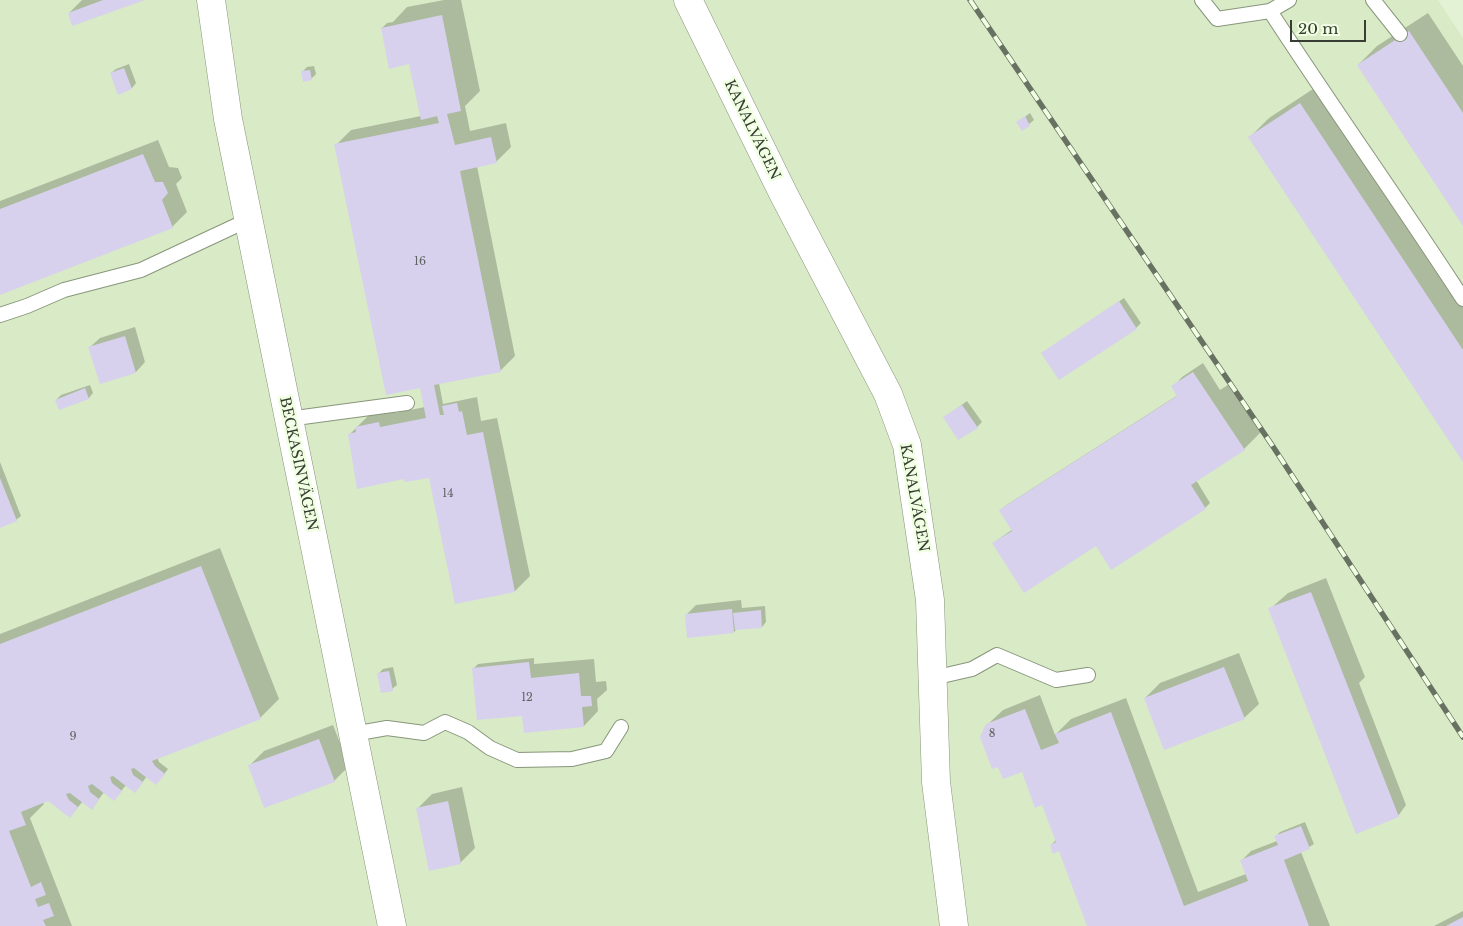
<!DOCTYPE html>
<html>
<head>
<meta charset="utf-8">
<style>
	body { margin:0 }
	#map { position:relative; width:1463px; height:926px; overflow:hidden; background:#e3f1d5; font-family:"Libre Baskerville",serif }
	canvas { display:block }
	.scale { position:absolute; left:1290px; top:20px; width:76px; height:22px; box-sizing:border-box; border:2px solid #373d32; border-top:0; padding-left:6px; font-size:15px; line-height:18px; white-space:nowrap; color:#373d32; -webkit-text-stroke:4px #f0ffe2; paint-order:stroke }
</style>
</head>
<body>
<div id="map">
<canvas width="1463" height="926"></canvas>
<div class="scale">20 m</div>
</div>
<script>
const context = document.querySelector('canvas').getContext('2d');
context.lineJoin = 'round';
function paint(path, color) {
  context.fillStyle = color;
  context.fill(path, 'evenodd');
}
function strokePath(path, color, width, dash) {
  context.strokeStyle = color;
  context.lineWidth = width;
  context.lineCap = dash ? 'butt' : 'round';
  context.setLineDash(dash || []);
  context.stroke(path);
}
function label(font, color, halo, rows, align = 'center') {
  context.font = font + ' "Libre Baskerville",serif';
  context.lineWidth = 5;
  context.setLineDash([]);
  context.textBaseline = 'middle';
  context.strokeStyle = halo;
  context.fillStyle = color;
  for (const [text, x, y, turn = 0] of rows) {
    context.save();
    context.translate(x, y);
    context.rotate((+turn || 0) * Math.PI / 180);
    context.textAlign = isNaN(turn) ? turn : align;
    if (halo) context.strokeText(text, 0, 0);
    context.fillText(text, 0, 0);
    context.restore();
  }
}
paint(new Path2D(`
	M 0,0 L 1438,0 L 1463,38 L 1463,926 L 0,926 Z`), '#d8eac6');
paint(new Path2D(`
	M 82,0 L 142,0 L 69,13 Z
	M 444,0 L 461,0 L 480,91 L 465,106 L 470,131 L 506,123 L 511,147 L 496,162 L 477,166 L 515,356 L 501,370 L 439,383 L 443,404 L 477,397 L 481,421 L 497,418 L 530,576 L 515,591 L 456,603 L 430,476 L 406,477 L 350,434 L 371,413 L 394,408 L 395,413 L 425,407 L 421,387 L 336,145 L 351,130 L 421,116 L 410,63 L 382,28 L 387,23 L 393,22 L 407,7 Z
	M 1428,13 L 1463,66 L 1463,224 L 1358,65 L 1377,46 Z
	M 129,64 L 136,83 L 132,88 L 119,93 L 111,73 L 116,69 Z
	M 314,66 L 316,74 L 311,79 L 302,72 L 307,67 Z
	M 1319,85 L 1463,302 L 1463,460 L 1250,137 L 1269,118 Z
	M 1030,113 L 1034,120 L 1023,129 L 1018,122 Z
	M 158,140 L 169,167 L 178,168 L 182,178 L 176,184 L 187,212 L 172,227 L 0,294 L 0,201 Z
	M 1124,298 L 1141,323 L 1136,328 L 1043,353 Z
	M 135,327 L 145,362 L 136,372 L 90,347 L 100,338 Z
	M 1203,363 L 1220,390 L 1231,383 L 1263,430 L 1244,449 L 1196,480 L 1210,503 L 1205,508 L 1112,568 L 1097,545 L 993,543 L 1013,529 L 1000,511 L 1005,506 L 1178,395 L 1173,387 L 1182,377 Z
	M 90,385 L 93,393 L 89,398 L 56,400 L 61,395 Z
	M 967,401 L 982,422 L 977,427 L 945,417 Z
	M 0,462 L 21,516 L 16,520 L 0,527 Z
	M 220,548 L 279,699 L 260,718 L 157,757 L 159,762 L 168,769 L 161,778 L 147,776 L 139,787 L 126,785 L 118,795 L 104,792 L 96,803 L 83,801 L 74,812 L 49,800 L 43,802 L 44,804 L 30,818 L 72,926 L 0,926 L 0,634 Z
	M 1326,578 L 1365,677 L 1359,683 L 1406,805 L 1398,816 L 1270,609 L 1288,593 Z
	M 741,600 L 742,608 L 765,606 L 766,622 L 762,627 L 737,629 L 734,632 L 686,615 L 696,605 Z
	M 1239,653 L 1259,704 L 1244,718 L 1145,698 L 1160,683 Z
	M 534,658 L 534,664 L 594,659 L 596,682 L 606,681 L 607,690 L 597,699 L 598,711 L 584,726 L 523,714 L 474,668 L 478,664 Z
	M 393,667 L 397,685 L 392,689 L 379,673 L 383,669 Z
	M 1040,695 L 1055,735 L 1071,719 L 1126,698 L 1198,892 L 1246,874 L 1241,861 L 1251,851 L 1277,841 L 1276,836 L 1280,832 L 1305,822 L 1314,844 L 1301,852 L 1330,926 L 1088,926 L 1060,850 L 1051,845 L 1056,840 L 1043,804 L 1022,770 L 987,725 L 1003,710 Z
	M 333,725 L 349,766 L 334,781 L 249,766 L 264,751 Z
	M 462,787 L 475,848 L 460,863 L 417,809 L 432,794 Z
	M 1463,911 L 1463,926 L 1434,926 Z`), '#0003');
paint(new Path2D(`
	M 103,0 L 145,0 L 72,26 L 68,13 Z
	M 442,15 L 461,111 L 447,114 L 455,145 L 491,137 L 497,163 L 460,171 L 501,372 L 434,385 L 440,415 L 444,415 L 442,406 L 457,403 L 459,412 L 462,411 L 467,435 L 483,432 L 515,592 L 455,604 L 429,478 L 405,482 L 404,479 L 357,489 L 348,434 L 356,432 L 355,427 L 379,422 L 380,427 L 426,418 L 420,388 L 386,395 L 334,144 L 439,123 L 437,116 L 421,120 L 409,64 L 389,69 L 381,28 Z
	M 1409,31 L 1463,113 L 1463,226 L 1357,65 Z
	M 124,68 L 132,89 L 118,95 L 110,73 Z
	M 310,70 L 312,80 L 303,82 L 301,71 Z
	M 1300,103 L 1463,350 L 1463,462 L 1248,137 Z
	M 1025,116 L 1030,126 L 1022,131 L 1016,122 Z
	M 143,154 L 155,182 L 163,182 L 168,193 L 162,200 L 173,228 L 0,295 L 0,209 Z
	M 1119,301 L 1137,329 L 1059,380 L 1041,353 Z
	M 125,336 L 136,373 L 100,384 L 88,347 Z
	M 1193,372 L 1245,450 L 1191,485 L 1206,509 L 1111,570 L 1096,546 L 1024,593 L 992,543 L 1012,531 L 999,510 L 1177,396 L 1171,386 Z
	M 85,388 L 89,399 L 59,410 L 55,400 Z
	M 962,405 L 978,428 L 958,440 L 943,417 Z
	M 0,478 L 17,521 L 0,528 Z
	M 201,566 L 261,719 L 152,761 L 155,766 L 165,774 L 156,785 L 134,768 L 131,769 L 133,775 L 143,782 L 135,793 L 113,776 L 110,777 L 112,783 L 122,791 L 114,801 L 92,784 L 88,786 L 90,792 L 99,799 L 92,810 L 70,793 L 66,794 L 69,800 L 78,807 L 70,818 L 48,801 L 21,812 L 26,825 L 9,831 L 31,887 L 41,882 L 46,895 L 35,899 L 38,907 L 49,903 L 54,916 L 43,920 L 46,926 L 0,926 L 0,644 Z
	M 1311,592 L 1399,817 L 1356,834 L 1268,608 Z
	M 732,609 L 734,633 L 687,638 L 685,614 Z
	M 761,610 L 762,628 L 735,630 L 733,613 Z
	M 529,662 L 531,678 L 579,673 L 581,696 L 591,696 L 592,706 L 582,707 L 584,727 L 524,733 L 522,716 L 477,720 L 472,668 Z
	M 1224,667 L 1245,719 L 1164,750 L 1144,698 Z
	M 389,671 L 393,691 L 381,693 L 377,673 Z
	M 1025,709 L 1041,750 L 1059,743 L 1055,734 L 1111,712 L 1184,906 L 1248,881 L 1240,860 L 1278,845 L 1274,836 L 1301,826 L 1310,849 L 1284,860 L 1309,926 L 1087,926 L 1059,851 L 1053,854 L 1050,845 L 1056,842 L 1042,805 L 1035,808 L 1022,772 L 1003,779 L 998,767 L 992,769 L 980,737 L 986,724 Z
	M 319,739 L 335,782 L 264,808 L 248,765 Z
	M 448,801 L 461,864 L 429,871 L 416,808 Z
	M 1463,917 L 1463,926 L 1446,926 Z`), '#d7d1ee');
const service = new Path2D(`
	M 1202,0 L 1217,19 L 1270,11 C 1333,108 1400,202 1463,299
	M 1373,0 L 1400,34
	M 1270,11 L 1289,0
	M 0,315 L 27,306 L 64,290 L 141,270 L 248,220
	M 288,419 L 407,403
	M 933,678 L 972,669 L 997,655 L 1056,680 L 1088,675
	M 353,734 L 387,728 L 424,733 L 445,722 L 468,732 L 490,748 L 517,760 L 572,759 L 606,751 L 621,727`);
const minor = new Path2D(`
	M 211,0 L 228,119 L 392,926
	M 688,0 L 784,195 L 888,394 L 907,445 L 930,600 L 936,782 L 954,926`);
strokePath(service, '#88967b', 16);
strokePath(minor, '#88967b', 29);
strokePath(service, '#fff', 14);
strokePath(minor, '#fff', 28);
const rail = new Path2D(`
	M 970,0 L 1272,445 L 1463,737`);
strokePath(rail, '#697262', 5.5);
strokePath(rail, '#f0ffe2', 4, [11]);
label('11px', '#5f6261', null, [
	["16",420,262],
	["14",448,494],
	["12",527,698],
	["8",992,734],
	["9",73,737]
]);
label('14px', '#373d32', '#f0ffe2', [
	["KANALVÄGEN",752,130,64],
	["BECKASINVÄGEN",298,464,78],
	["KANALVÄGEN",914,498,80]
]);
</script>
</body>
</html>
